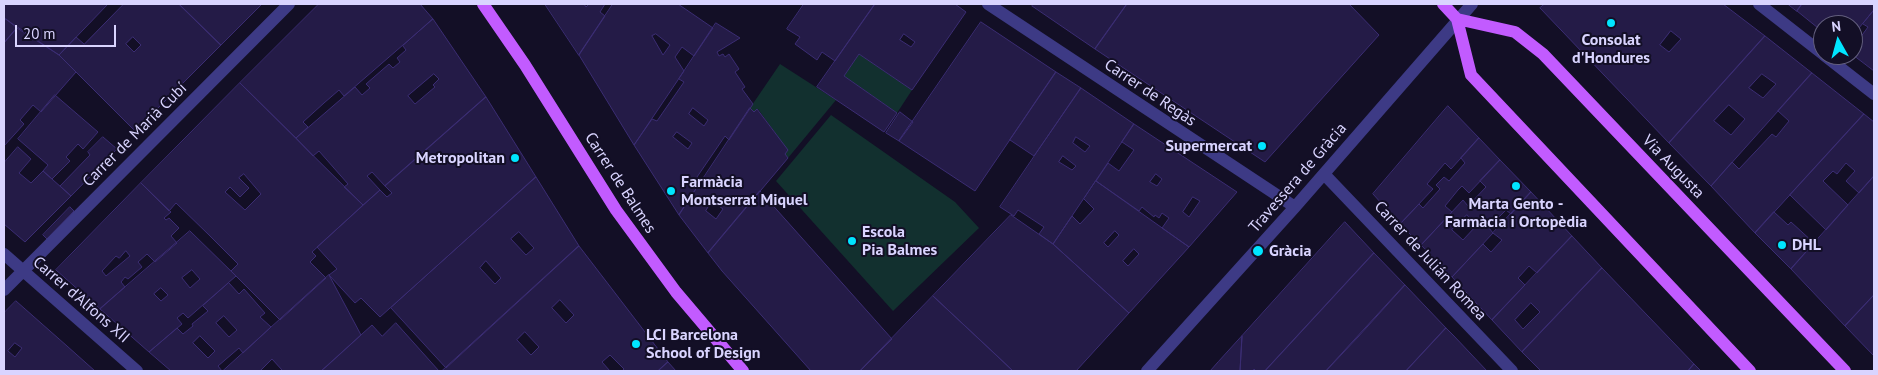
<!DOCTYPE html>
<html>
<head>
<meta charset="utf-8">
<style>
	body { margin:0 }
	#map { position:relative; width:1878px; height:375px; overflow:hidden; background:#130f26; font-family:"PT Sans",sans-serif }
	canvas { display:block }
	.frame { position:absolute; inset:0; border:5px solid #d9d4ff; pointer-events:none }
	.north { position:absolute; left:1813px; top:15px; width:50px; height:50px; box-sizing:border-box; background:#130f26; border:1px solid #625e7d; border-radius:50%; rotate:353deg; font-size:14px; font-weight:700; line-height:20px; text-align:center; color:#d9d4ff }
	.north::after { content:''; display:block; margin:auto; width:18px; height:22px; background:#00e5ff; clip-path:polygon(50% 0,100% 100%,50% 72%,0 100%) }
	.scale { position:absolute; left:15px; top:25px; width:101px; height:22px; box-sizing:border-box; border:2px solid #d9d4ff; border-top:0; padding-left:6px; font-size:15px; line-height:18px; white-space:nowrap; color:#d9d4ff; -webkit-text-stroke:4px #130f26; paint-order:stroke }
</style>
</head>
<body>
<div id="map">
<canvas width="1878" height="375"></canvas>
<div class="frame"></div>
<div class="north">N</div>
<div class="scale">20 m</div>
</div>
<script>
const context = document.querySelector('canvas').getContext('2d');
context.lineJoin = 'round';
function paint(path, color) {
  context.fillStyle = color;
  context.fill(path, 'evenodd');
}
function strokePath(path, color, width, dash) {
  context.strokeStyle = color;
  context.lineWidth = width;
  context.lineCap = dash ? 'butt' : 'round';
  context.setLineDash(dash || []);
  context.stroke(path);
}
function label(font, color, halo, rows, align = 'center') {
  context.font = font + ' "PT Sans",sans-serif';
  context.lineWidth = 4;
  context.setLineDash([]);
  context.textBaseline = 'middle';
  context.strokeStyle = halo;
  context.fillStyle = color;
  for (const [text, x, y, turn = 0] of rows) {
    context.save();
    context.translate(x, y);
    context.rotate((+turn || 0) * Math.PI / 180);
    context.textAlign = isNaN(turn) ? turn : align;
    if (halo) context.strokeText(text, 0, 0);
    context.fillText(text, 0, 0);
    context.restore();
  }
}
paint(new Path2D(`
	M 859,54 L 912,90 L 897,113 L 844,76 Z
	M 780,64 L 836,100 L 788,158 L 785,154 L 787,150 L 758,109 L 754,112 L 750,108 Z
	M 831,115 L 955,202 L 979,228 L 893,311 L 776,181 Z`), '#12302f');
const building = new Path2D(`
	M 4,4 L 108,4 L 59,55 L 4,18 Z
	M 124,4 L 179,4 L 221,45 L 135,131 L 59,55 L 76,37 L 84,44 ZM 133,37 L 141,45 L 134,52 L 126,44 Z
	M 179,4 L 262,4 L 221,45 Z
	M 319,4 L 420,4 L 433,19 L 344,96 L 339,90 L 324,103 L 303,122 L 308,127 L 296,138 L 240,83 Z
	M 545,4 L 584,4 L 586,7 L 589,4 L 605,4 L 600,12 L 605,16 L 579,55 Z
	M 613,4 L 678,4 L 713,28 L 694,56 L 682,47 L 675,57 L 684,71 L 634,145 L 579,55 ZM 656,34 L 670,45 L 663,55 L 652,36 Z
	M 804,4 L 875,4 L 835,61 L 822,52 L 817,60 L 795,44 L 800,37 L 787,29 Z
	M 875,4 L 955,4 L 966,12 L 912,90 L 859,54 L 844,76 L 897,113 L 884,132 L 817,87 ZM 904,34 L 915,42 L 911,47 L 900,40 Z
	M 1034,4 L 1127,4 L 1095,49 L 1032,6 Z
	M 1127,4 L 1349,4 L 1379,35 L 1265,162 L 1095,49 Z
	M 1545,4 L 1723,4 L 1765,36 L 1669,143 L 1540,8 ZM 1671,31 L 1681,39 L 1669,52 L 1660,45 Z
	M 1788,4 L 1802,4 L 1797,11 Z
	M 1802,4 L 1874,4 L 1874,10 L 1853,35 L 1853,25 L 1823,25 L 1823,32 L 1797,11 Z
	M 1874,10 L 1874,71 L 1853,55 L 1853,39 L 1857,42 L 1868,27 L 1863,24 Z
	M 6,19 L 17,28 L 4,43 L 4,22 Z
	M 433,19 L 486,97 L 385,186 L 372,172 L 367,176 L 380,190 L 363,205 L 344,187 L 348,184 L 319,151 L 313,156 L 296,138 L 355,87 L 362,95 L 370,88 L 366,84 L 389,64 L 393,68 L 400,62 L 397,58 L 406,50 L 403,46 ZM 434,74 L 439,79 L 433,85 L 435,87 L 415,104 L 408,96 Z
	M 981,22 L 1056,72 L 975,191 L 899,141 Z
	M 716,23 L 740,38 L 717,52 L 719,56 L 723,54 L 725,57 L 729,54 L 739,69 L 735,72 L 745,87 L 742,89 L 753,104 L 729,140 L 725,136 L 697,177 L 701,181 L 679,215 L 634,145 L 652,119 L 657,121 L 684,82 L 679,79 ZM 693,108 L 708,120 L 704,126 L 689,114 ZM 677,132 L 692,143 L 688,149 L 673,137 Z
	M 17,28 L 59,55 L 76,72 L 41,112 L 33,105 L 20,120 L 24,124 L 4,146 L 4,43 Z
	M 1765,36 L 1812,73 L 1711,186 L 1669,143 ZM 1762,74 L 1776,84 L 1763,98 L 1749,88 ZM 1729,105 L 1745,119 L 1731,135 L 1714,121 Z
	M 1056,72 L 1081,88 L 1034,156 L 1010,140 Z
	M 1812,73 L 1864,114 L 1755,233 L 1711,186 L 1732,162 L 1739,169 L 1772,134 L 1776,137 L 1789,121 L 1778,111 Z
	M 240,83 L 363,205 L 312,252 L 316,256 L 310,262 L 326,278 L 280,320 L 231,271 L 238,264 L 209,235 L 176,203 L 169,211 L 141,183 ZM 244,174 L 261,194 L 245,210 L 225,192 L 230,187 L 240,197 L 249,188 L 239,178 Z
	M 1081,88 L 1134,124 L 1053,244 L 1039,234 L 1044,227 L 1018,210 L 1014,216 L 1000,207 ZM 1076,137 L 1090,146 L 1085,152 L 1073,143 ZM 1063,156 L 1076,166 L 1072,170 L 1059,162 Z
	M 55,95 L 98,132 L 83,149 L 78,144 L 66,157 L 70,161 L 52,179 L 43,171 L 48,165 L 18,139 Z
	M 486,97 L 536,177 L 380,317 L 361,298 L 355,303 L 329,275 L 337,269 L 317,247 L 380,190 L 387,197 L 392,193 L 385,186 Z
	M 1448,106 L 1479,138 L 1451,169 L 1445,163 L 1427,184 L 1433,189 L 1400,224 L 1373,194 Z
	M 750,108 L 754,112 L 757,109 L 788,150 L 785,154 L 788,158 L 708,253 L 679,215 ZM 712,201 L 723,209 L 716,219 L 706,211 Z
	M 900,112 L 913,122 L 899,141 L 886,133 Z
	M 1864,114 L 1874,122 L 1874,176 L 1859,193 L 1846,181 L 1855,171 L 1846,163 L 1837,174 L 1833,171 L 1823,181 L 1848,205 L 1826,230 L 1790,195 Z
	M 1134,124 L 1237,192 L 1189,247 L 1162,228 L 1169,218 L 1162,213 L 1159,218 L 1155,215 L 1154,217 L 1142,207 L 1139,211 L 1096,181 L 1108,163 L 1119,171 L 1134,150 L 1122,142 ZM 1156,174 L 1162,179 L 1157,186 L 1150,182 ZM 1193,197 L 1200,201 L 1189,217 L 1183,212 Z
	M 103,137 L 117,149 L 71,196 L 60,186 L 90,155 L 88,152 Z
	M 1479,138 L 1500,160 L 1469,193 L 1462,186 L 1458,190 L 1445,206 L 1452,212 L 1421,245 L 1400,224 L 1419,204 L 1423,208 L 1440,189 L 1436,185 L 1444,177 L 1449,181 L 1465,163 L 1461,158 Z
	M 18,147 L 31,159 L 19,173 L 31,183 L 43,171 L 71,196 L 25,242 L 4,224 L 4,163 Z
	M 1500,160 L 1531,192 L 1511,214 L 1506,210 L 1494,222 L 1489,228 L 1493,233 L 1452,277 L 1421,245 L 1463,200 L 1468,206 L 1486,187 L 1480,181 ZM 1467,215 L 1476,226 L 1463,240 L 1452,230 Z
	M 1874,176 L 1874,295 L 1845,326 L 1791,269 Z
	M 536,177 L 579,246 L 446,368 L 391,308 ZM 519,232 L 534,248 L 526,255 L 511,239 ZM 486,261 L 501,278 L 495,284 L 480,268 Z
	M 1096,181 L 1189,247 L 1129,313 L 1053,244 L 1072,216 L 1080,224 L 1094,209 L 1084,199 ZM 1115,231 L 1119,235 L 1108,247 L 1104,243 ZM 1134,249 L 1139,254 L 1128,266 L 1123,261 Z
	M 141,183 L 171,212 L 164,218 L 166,220 L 169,218 L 179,228 L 171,236 L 177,243 L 155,262 L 147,254 L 138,262 L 142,267 L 128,279 L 125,277 L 121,282 L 125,287 L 100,309 L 56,270 ZM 126,251 L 130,256 L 106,276 L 102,271 L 116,256 L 119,258 Z
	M 760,191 L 892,339 L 860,371 L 811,371 L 722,271 L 708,253 Z
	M 1531,192 L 1572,236 L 1537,273 L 1529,266 L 1518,278 L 1525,285 L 1492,320 L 1452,277 L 1483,244 L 1491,252 L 1502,240 L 1493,233 Z
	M 70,207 L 74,211 L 47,239 L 43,235 Z
	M 1774,212 L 1788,225 L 1791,222 L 1814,243 L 1791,269 L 1755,233 Z
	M 1011,215 L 1053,244 L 1129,313 L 1076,371 L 1013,371 L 933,296 Z
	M 1345,222 L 1374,253 L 1265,371 L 1256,371 L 1254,369 L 1253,371 L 1240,371 L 1242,336 Z
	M 190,231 L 236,276 L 188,318 L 183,313 L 177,318 L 182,324 L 149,352 L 100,309 ZM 192,270 L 200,279 L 190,288 L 182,278 ZM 161,288 L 168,295 L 161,301 L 154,294 Z
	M 1572,236 L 1602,268 L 1522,352 L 1492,320 ZM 1531,303 L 1540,312 L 1523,329 L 1515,320 Z
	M 579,246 L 668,362 L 658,371 L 622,371 L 624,369 L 610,355 L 602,362 L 610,371 L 442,371 ZM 560,300 L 574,315 L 566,323 L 552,308 ZM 525,332 L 539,347 L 531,355 L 517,340 Z
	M 1374,253 L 1405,285 L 1358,337 L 1326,371 L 1265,371 Z
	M 1602,268 L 1694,364 L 1688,371 L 1541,371 L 1522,352 Z
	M 329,275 L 361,335 L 327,366 L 321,371 L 280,371 L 282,370 L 272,359 L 260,371 L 223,371 Z
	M 229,283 L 239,294 L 244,289 L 265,313 L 260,317 L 271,327 L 243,353 L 239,348 L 218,366 L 222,371 L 171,371 L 149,352 L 177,328 L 183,334 L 193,326 L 192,324 L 208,311 L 203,306 ZM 224,316 L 237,330 L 229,337 L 216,323 ZM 200,336 L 215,351 L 208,358 L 193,343 Z
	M 1405,285 L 1446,328 L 1406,371 L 1326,371 Z
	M 1874,295 L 1874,356 L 1845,326 Z
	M 933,296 L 993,352 L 1013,371 L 860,371 Z
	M 16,301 L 67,346 L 95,371 L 4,371 L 4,313 ZM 15,343 L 22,348 L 15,357 L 8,351 Z
	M 396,323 L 439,371 L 321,371 L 372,325 L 382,336 Z
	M 1446,328 L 1454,336 L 1487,371 L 1406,371 Z
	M 1242,336 L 1240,371 L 1210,371 L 1218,362 Z
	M 668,362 L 676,371 L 658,371 Z
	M 1694,364 L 1701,371 L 1688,371 Z`);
paint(building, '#241b47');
strokePath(building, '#3b2d73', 1);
strokePath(new Path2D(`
	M 988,4 L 1295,207
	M 1759,4 L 1823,54
	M 1824,55 L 1874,94
	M 1324,174 L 1512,371
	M 4,254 L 137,371
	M 4,290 L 289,4
	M 1147,371 L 1295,207 L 1472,4`), '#3d3a85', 12);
strokePath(new Path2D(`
	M 483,4 L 525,65 L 616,210 L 676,292 L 743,371
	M 1443,4 L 1457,19 L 1471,75 L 1750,371
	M 1457,19 L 1515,32 L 1543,54 L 1845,371`), '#c25bff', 12);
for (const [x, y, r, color] of [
	[1611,23,5,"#00e5ff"],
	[1262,146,5,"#00e5ff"],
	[515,158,5,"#00e5ff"],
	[1516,186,5,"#00e5ff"],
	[671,191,5,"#00e5ff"],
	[852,241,5,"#00e5ff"],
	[1782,245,5,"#00e5ff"],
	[1258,251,6,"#00e5ff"],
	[636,344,5,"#00e5ff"]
]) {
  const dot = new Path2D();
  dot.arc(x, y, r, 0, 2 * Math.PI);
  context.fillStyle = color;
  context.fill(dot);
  strokePath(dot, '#130f26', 2);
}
label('bold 16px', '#d9d4ff', '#130f26', [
	["Consolat",1611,40,"center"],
	["d'Hondures",1611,58,"center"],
	["Supermercat",1252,146,"right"],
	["Metropolitan",505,158,"right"],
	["Farmàcia",681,182],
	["Montserrat Miquel",681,200],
	["Marta Gento -",1516,204,"center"],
	["Farmàcia i Ortopèdia",1516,222,"center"],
	["Escola",862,232],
	["Pia Balmes",862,250],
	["DHL",1792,245],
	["Gràcia",1269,251],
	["LCI Barcelona",646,335],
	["School of Design",646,353]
], 'left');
label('16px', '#d9d4ff', '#130f26', [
	["Carrer de Regàs",1150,93,34],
	["Carrer de Marià Cubí",135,135,-45],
	["Via Augusta",1673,167,46],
	["Travessera de Gràcia",1298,178,-49],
	["Carrer de Balmes",620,183,57],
	["Carrer de Julián Romea",1430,261,47],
	["Carrer d'Alfons XII",81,300,41]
]);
</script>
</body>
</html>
